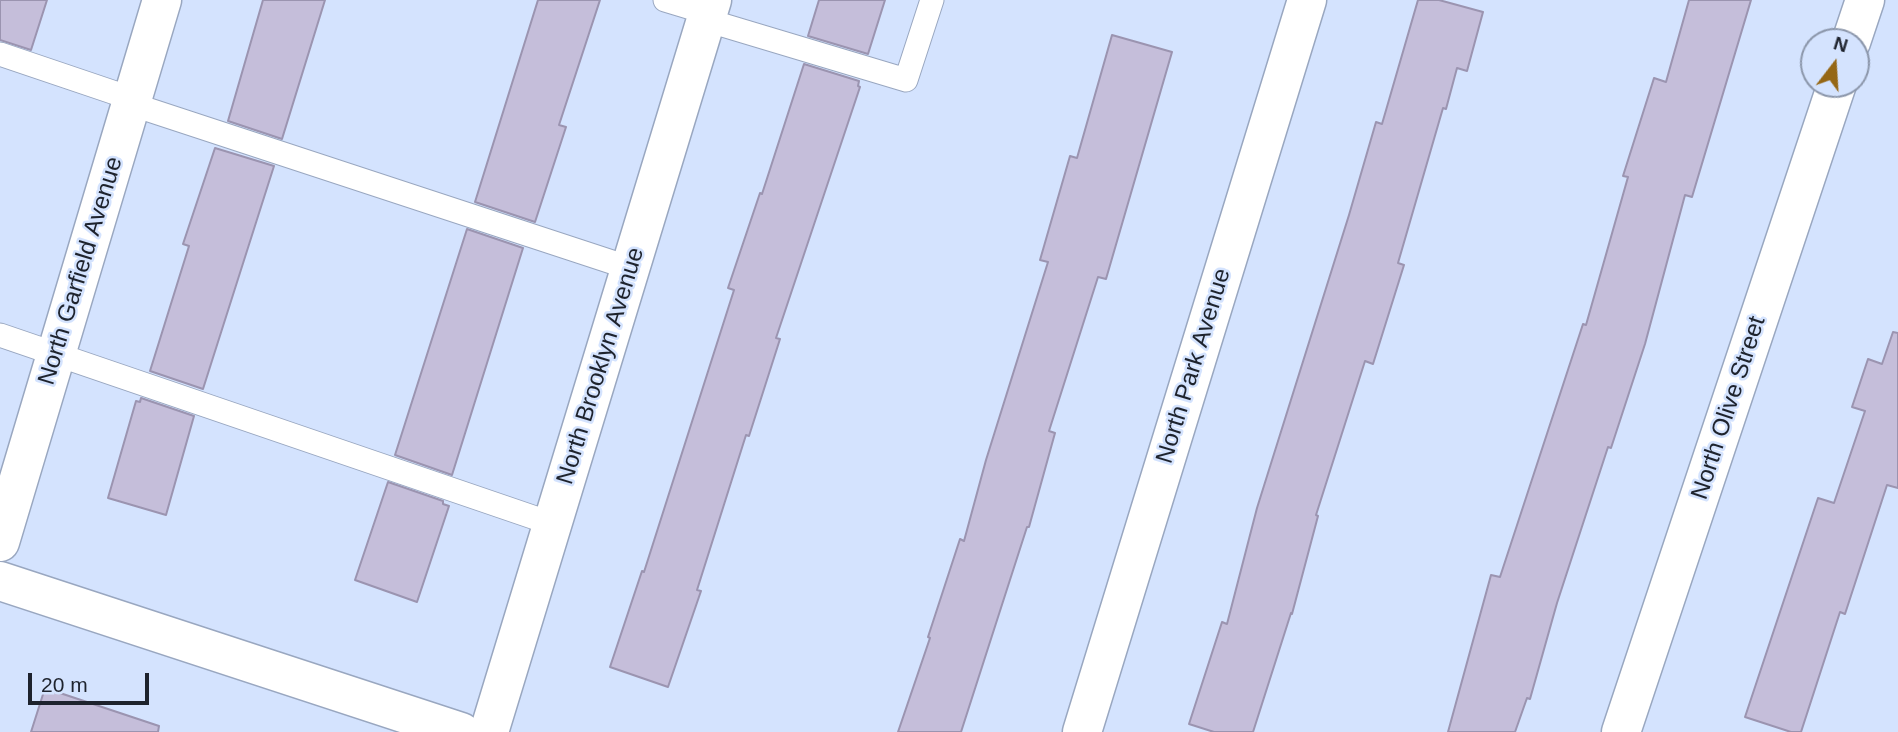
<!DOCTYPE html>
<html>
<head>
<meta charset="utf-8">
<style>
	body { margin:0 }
	#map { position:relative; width:1898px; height:732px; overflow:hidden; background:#d4e3fe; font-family:Helvetica,sans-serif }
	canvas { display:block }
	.north { position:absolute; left:1800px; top:28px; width:70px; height:70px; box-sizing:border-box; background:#d4e3fe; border:2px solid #8b96aa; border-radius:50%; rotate:17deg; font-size:19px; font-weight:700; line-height:28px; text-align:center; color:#1e232d }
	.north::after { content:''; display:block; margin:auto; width:24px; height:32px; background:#956715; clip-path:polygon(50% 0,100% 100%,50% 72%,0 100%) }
	.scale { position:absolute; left:28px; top:673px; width:121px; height:32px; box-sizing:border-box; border:4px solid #1e232d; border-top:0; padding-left:9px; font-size:21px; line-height:24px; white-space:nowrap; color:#1e232d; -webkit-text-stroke:5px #d4e3fe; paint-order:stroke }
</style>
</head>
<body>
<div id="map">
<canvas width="1898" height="732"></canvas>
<div class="north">N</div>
<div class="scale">20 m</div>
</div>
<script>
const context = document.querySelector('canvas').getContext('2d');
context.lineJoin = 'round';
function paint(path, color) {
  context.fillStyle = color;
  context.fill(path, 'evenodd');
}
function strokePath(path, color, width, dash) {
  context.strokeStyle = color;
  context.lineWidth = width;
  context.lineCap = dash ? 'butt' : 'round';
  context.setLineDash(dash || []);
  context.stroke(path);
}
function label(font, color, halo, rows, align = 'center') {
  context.font = font + ' Helvetica,sans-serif';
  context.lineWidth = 5;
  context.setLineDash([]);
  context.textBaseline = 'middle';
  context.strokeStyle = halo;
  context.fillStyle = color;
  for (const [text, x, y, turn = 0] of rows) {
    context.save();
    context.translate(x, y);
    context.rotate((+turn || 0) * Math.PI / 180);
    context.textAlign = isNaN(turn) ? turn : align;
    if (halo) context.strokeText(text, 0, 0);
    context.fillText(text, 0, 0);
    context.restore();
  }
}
const building = new Path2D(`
	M 0,0 L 47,0 L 31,50 L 0,40 Z
	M 263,0 L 325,0 L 282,139 L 228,121 Z
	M 538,0 L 600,0 L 559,125 L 566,127 L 535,222 L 475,202 Z
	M 819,0 L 885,0 L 868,54 L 808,36 Z
	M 1418,0 L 1439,0 L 1483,12 L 1467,71 L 1457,68 L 1446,109 L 1443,108 L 1398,263 L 1404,265 L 1373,364 L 1365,361 L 1316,515 L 1318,516 L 1292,614 L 1291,613 L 1253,732 L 1214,732 L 1189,724 L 1222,622 L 1227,624 L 1257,508 L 1349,215 L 1376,122 L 1382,124 Z
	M 1689,0 L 1751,0 L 1692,197 L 1685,195 L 1645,344 L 1611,448 L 1608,447 L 1557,603 L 1530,699 L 1527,698 L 1515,732 L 1448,732 L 1491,575 L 1500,577 L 1583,324 L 1586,325 L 1628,177 L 1623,176 L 1654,78 L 1666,82 Z
	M 1112,35 L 1172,52 L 1106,279 L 1098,277 L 1049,431 L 1055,433 L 1029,527 L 1027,527 L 961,732 L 898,732 L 930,638 L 928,637 L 960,539 L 964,541 L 986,460 L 1048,262 L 1040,260 L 1070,156 L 1077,158 Z
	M 804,64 L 859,81 L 858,86 L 860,87 L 776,338 L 780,339 L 749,436 L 746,435 L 697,590 L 701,591 L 668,687 L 610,667 L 642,571 L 644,572 L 734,290 L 728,288 L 760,193 L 762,194 Z
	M 215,148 L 274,166 L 203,389 L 150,371 L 189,246 L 183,244 Z
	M 467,229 L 523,248 L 452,475 L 395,455 Z
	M 1893,332 L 1898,333 L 1898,488 L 1887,485 L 1845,614 L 1840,612 L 1801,732 L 1791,732 L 1745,717 L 1818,498 L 1834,503 L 1865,411 L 1852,407 L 1868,359 L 1882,364 Z
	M 141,398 L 194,416 L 166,515 L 108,498 L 136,401 L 140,402 Z
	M 388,482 L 443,501 L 443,504 L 449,506 L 417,602 L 355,580 Z
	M 45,688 L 159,726 L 158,732 L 31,732 Z`);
paint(building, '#c5beda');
strokePath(building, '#9b94b0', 2);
const service = new Path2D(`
	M 665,0 L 708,13
	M 706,20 L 906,80 L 932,0
	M 0,54 L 133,99
	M 131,104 L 630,268
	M 0,335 L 553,524`);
const minor = new Path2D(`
	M 1851,42 L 1865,0
	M 0,542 L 162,0
	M 489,732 L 712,0
	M 1082,732 L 1307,0
	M 1621,732 L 1837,84`);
const tertiary = new Path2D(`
	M 0,581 L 461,732`);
strokePath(service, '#99a7c0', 25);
strokePath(minor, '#99a7c0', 41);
strokePath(tertiary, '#99a7c0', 41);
strokePath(service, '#fff', 23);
strokePath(minor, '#fff', 38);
strokePath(tertiary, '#fff', 38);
label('24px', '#1e232d', '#d4e3fe', [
	["North Garfield Avenue",81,271,-73],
	["North Brooklyn Avenue",601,366,-73],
	["North Park Avenue",1194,366,-73],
	["North Olive Street",1729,408,-72]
]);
</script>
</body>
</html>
